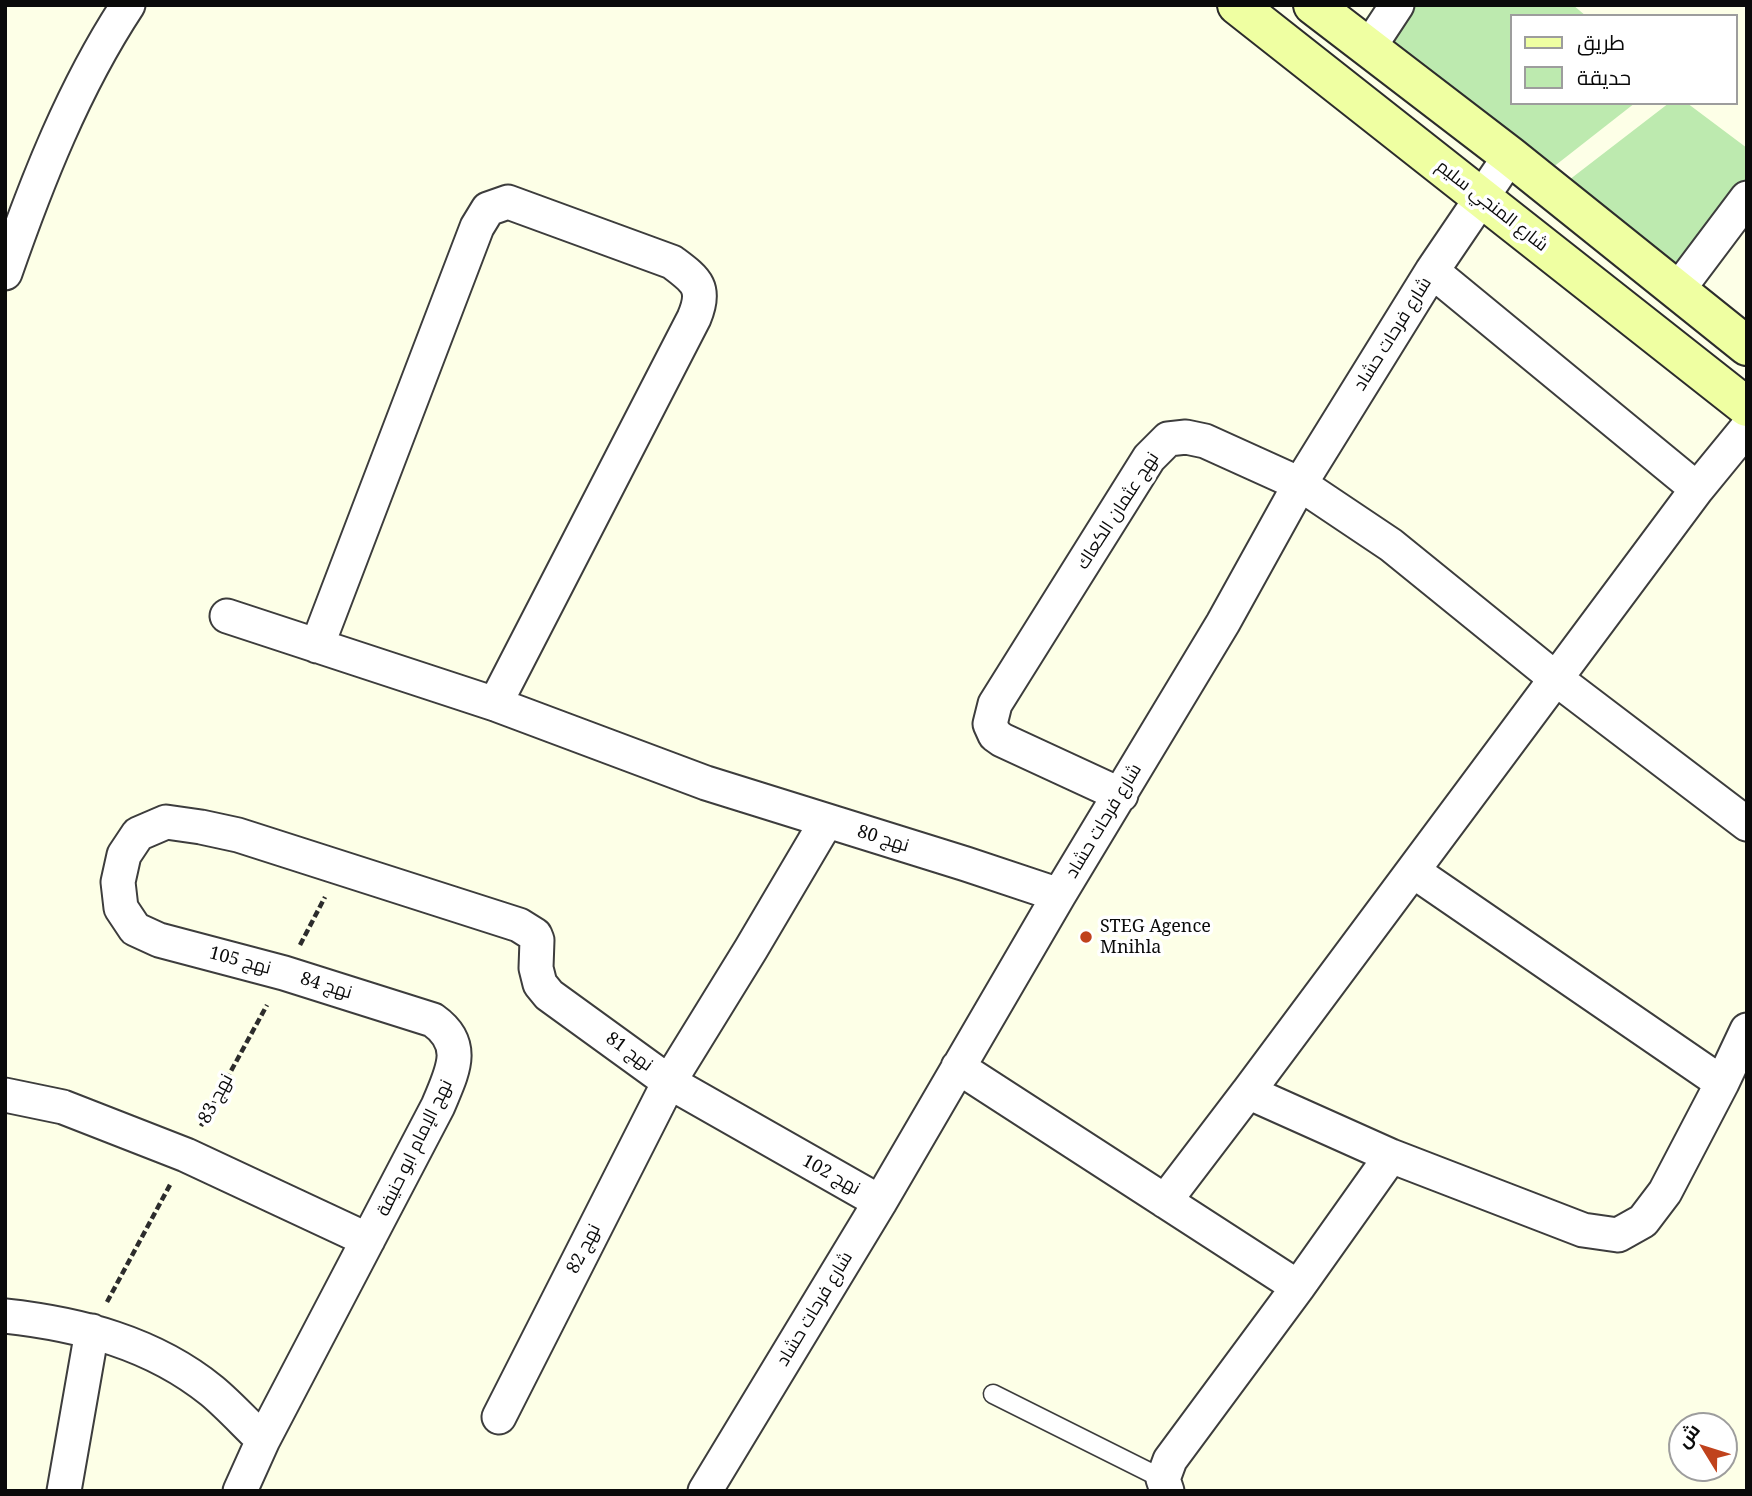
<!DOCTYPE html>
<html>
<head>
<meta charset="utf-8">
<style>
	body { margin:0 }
	#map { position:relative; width:1752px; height:1496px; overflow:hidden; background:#fdffe7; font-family:"Noto Serif",Cairo,serif }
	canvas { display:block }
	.frame { position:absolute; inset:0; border:7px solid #0a0a0a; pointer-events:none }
	.legend { position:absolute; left:1510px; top:14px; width:228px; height:91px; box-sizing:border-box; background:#fff; border:2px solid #9d9d9d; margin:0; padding:9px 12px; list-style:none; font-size:21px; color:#0a0a0a }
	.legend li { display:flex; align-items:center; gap:14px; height:35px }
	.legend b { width:35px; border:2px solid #9d9d9d }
	.north { position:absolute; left:1668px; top:1412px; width:70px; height:70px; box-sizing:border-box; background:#fff; border:2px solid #9d9d9d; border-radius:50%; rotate:308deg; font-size:19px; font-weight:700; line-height:28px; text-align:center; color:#0a0a0a }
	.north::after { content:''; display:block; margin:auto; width:24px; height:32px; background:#c0421c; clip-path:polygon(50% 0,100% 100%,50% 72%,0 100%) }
</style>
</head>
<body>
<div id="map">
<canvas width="1752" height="1496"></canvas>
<div class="frame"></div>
<ul class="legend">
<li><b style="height:9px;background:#efffa2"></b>طريق</li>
<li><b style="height:19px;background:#bdeaaf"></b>حديقة</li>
</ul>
<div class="north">ش</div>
</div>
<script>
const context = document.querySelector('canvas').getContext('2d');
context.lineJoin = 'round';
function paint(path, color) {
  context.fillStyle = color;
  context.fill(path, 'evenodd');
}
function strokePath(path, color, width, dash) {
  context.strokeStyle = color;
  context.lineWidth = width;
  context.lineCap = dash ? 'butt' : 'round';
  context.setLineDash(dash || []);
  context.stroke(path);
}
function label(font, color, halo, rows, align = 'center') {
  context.font = font + ' "Noto Serif",Cairo,serif';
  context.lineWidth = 7;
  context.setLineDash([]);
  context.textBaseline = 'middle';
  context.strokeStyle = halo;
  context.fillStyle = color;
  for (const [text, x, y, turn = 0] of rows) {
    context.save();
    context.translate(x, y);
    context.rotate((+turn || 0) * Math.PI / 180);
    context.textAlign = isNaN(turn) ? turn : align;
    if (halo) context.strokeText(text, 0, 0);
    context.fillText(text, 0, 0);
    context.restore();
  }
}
paint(new Path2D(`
	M 1376,5 L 1573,5 L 1586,16 L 1512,16 L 1512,103 L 1635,103 L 1552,168 L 1362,23 Z
	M 1669,103 L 1687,103 L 1747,148 L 1747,209 L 1687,269 L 1673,262 L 1569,180 Z`), '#bdeaaf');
const service = new Path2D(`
	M 993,1394 L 1163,1479`);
const minor = new Path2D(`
	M 1368,49 L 1397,5
	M 1432,271 L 1697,489
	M 5,273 C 37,181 74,87 128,5
	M 1677,291 L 1747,198
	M 1747,428 L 1697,489 L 1248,1092 L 1391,1156 L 1583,1230 L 1618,1235 L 1643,1221 L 1665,1192 L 1722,1083 L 1747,1030
	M 227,616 L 495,704 L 706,783 L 966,864 L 1059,895
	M 317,646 L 477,227 L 488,209 L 508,202 L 672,262 C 696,280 707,287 694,318 L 495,704
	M 1121,795 L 1002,740 L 995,735 L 990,724 L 995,704 L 1149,458 L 1168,439 L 1186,437 L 1205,441 L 1300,484 L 1391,545 L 1555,678 L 1747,824
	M 1413,871 L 1722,1083
	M 958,1067 L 1298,1287
	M 5,1095 L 63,1107 L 186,1155 L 368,1240
	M 1165,1201 L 1248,1092
	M 5,1316 C 79,1324 153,1343 212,1391 C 230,1406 246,1424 263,1440
	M 499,1417 L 669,1082 L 751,949 L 826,822
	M 64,1491 L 92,1331
	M 240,1491 L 263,1440 L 438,1106 C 452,1072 468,1045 433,1020 L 284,973 L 159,940 L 135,929 L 121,908 L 118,882 L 124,855 L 138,834 L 166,822 L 201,827 L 238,835 L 519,925 L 535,935 L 537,940 L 536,968 L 540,984 L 549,995 L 669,1082 L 880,1202
	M 705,1491 L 880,1202 L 1059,895 L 1223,623 L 1300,484 L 1432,271 L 1510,156
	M 1167,1491 L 1163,1479 L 1170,1460 L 1298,1287 L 1391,1156`);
const secondary = new Path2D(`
	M 1237,5 L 1747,407
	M 1313,5 L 1510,156 L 1747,346`);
strokePath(service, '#3d3d3d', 21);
strokePath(minor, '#3d3d3d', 37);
strokePath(secondary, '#2c2c2c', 42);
strokePath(new Path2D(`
	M 300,945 L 325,897
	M 201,1126 L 267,1005
	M 107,1302 L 171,1183`), '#2c2c2c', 4.5, [7, 3.5]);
strokePath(service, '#fff', 18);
strokePath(minor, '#fff', 33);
strokePath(secondary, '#efffa2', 38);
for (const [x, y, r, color] of [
	[1086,937,7,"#c0421c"]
]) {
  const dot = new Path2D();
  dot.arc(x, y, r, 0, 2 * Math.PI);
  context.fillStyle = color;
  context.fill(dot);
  strokePath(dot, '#fff', 2.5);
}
label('18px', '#0a0a0a', '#fff', [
	["شارع المنجي سليم",1492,206,38],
	["شارع فرحات حشاد",1393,334,-58],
	["نهج عثمان الكعاك",1118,511,-57],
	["شارع فرحات حشاد",1104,821,-59],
	["نهج 80",883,839,17],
	["نهج 105",240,961,15],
	["نهج 84",326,986,17],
	["نهج 81",629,1052,36],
	["نهج 83",216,1099,-62],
	["نهج الإمام ابو حنيفة",415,1148,-64],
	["نهج 102",831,1175,29],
	["نهج 82",584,1249,-63],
	["شارع فرحات حشاد",815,1309,-59]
]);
label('18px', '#0a0a0a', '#fff', [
	["STEG Agence",1100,927],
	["Mnihla",1100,948]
], 'left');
</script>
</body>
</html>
